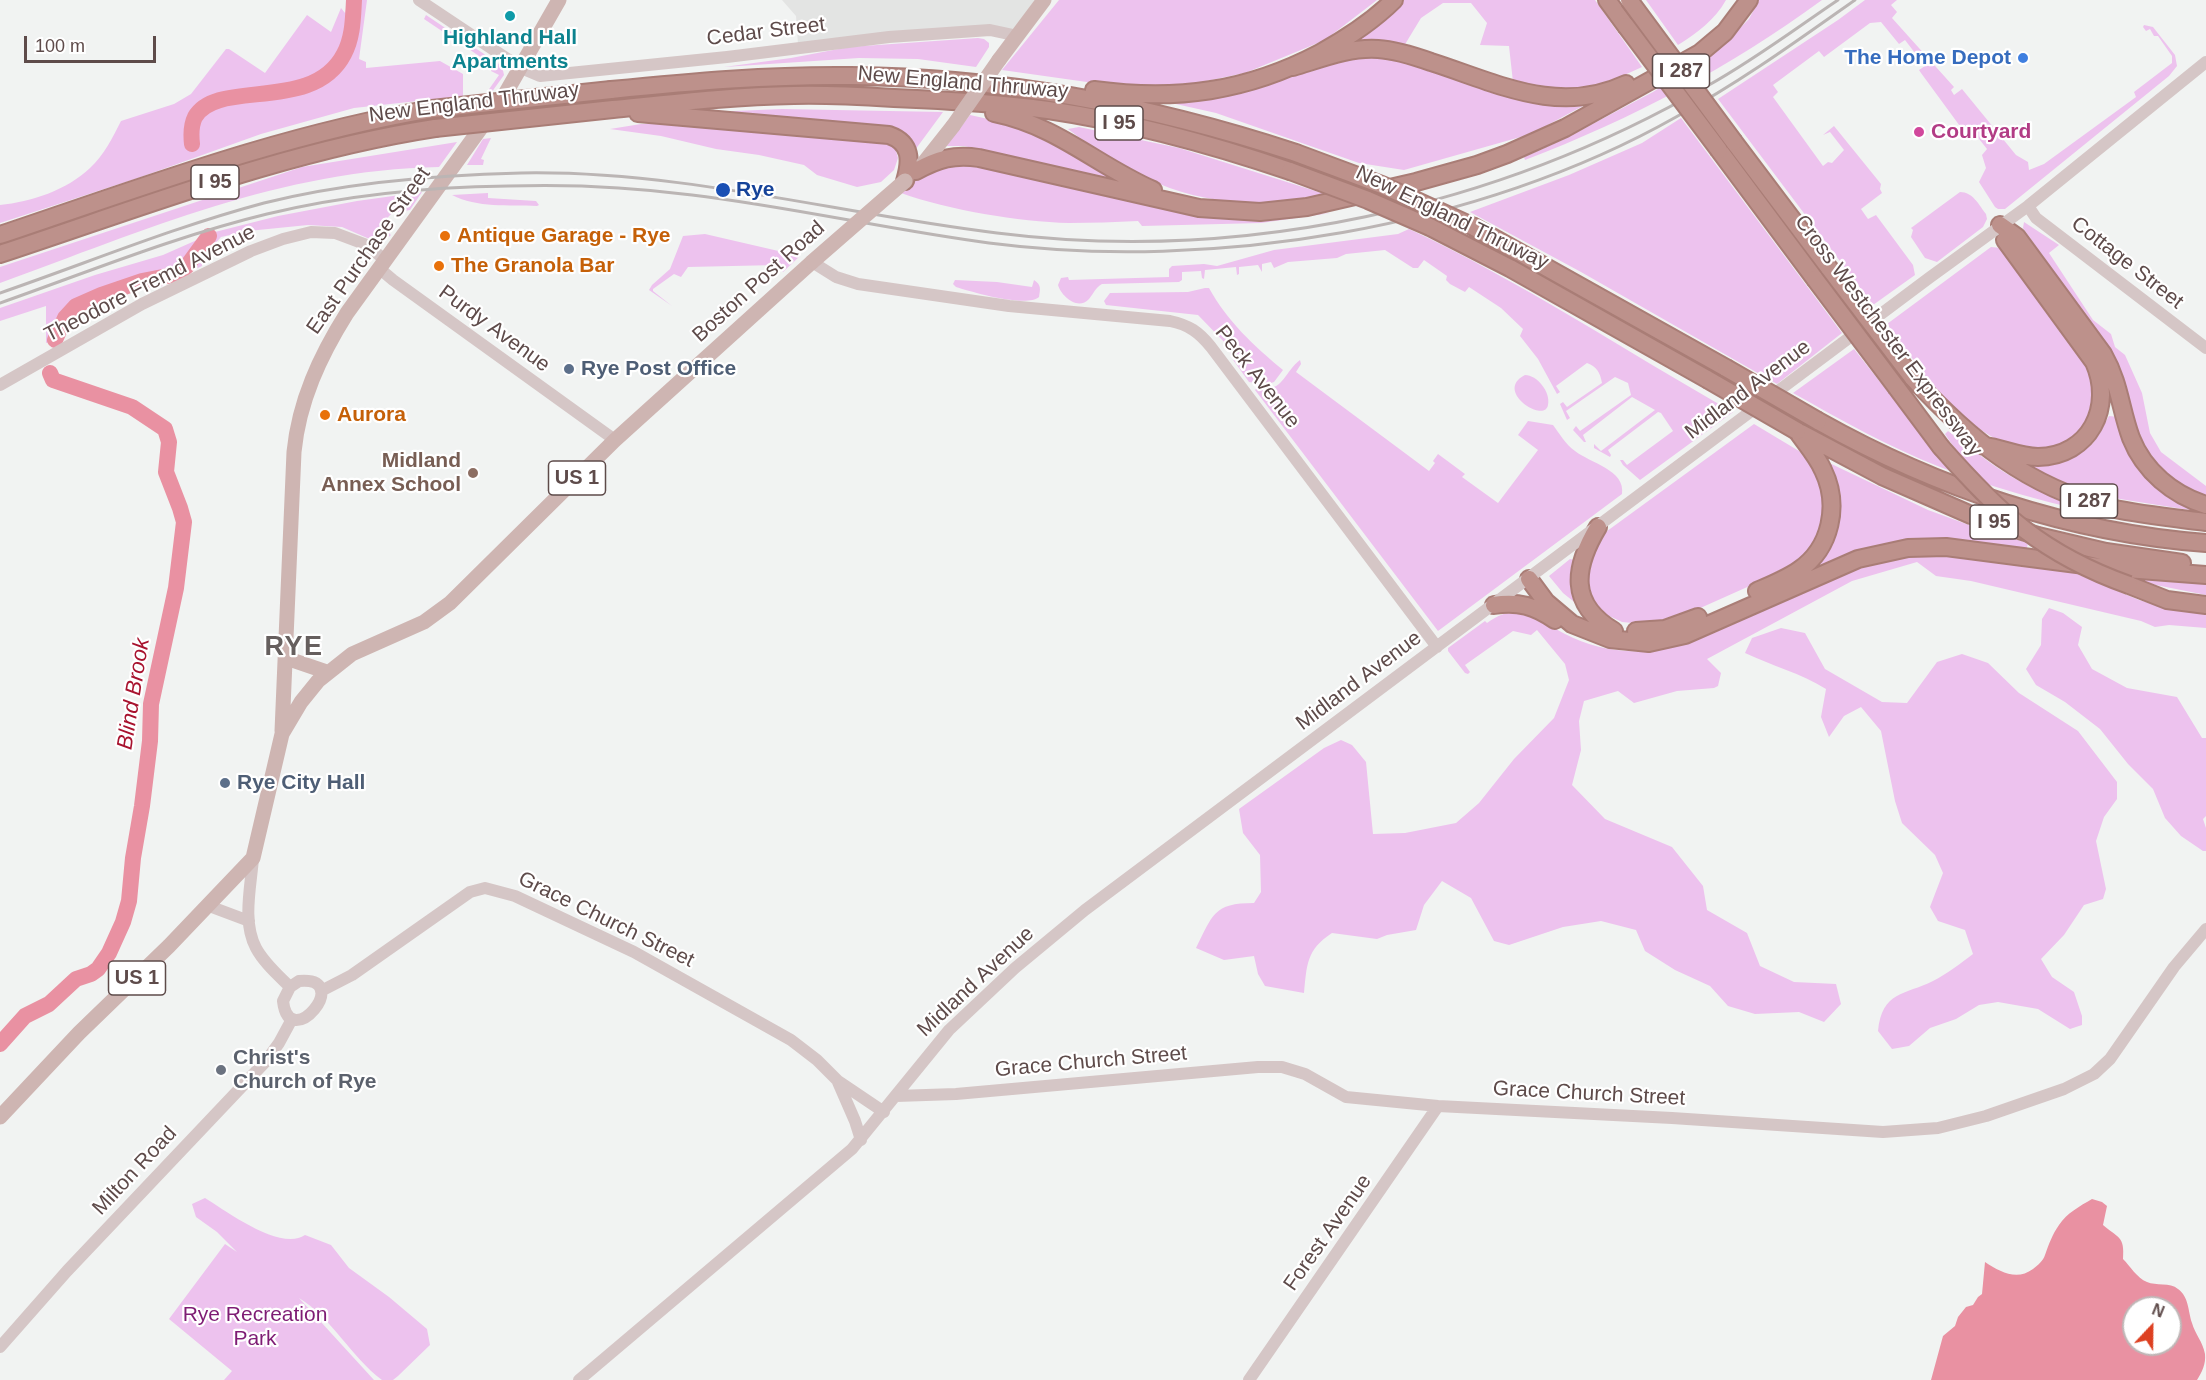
<!DOCTYPE html>
<html>
<head>
<meta charset="utf-8">
<style>
	body { margin:0 }
	#map { position:relative; width:2206px; height:1380px; overflow:hidden; background:#f1f3f2; font-family:Helvetica,sans-serif }
	canvas { display:block }
	.north { position:absolute; left:2122px; top:1296px; width:60px; height:60px; box-sizing:border-box; background:#fff; border:2px solid #bfb7b7; border-radius:50%; rotate:22deg; font-size:16px; font-weight:700; line-height:24px; text-align:center; color:#5e4b4a }
	.north::after { content:''; display:block; margin:auto; width:21px; height:27px; background:#dd4021; clip-path:polygon(50% 0,100% 100%,50% 72%,0 100%) }
	.scale { position:absolute; left:24px; top:36px; width:132px; height:27px; box-sizing:border-box; border:3px solid #5e4b4a; border-top:0; padding-left:8px; font-size:18px; line-height:21px; white-space:nowrap; color:#5e4b4a; -webkit-text-stroke:4px #fff; paint-order:stroke }
</style>
</head>
<body>
<div id="map">
<canvas width="2206" height="1380"></canvas>
<div class="north">N</div>
<div class="scale">100 m</div>
</div>
<script>
const context = document.querySelector('canvas').getContext('2d');
context.lineJoin = 'round';
function paint(path, color) {
  context.fillStyle = color;
  context.fill(path, 'evenodd');
}
function strokePath(path, color, width, dash) {
  context.strokeStyle = color;
  context.lineWidth = width;
  context.lineCap = dash ? 'butt' : 'round';
  context.setLineDash(dash || []);
  context.stroke(path);
}
function label(font, color, halo, rows, align = 'center') {
  context.font = font + ' Helvetica,sans-serif';
  context.lineWidth = 4.5;
  context.setLineDash([]);
  context.textBaseline = 'middle';
  context.strokeStyle = halo;
  context.fillStyle = color;
  for (const [text, x, y, turn = 0] of rows) {
    context.save();
    context.translate(x, y);
    context.rotate((+turn || 0) * Math.PI / 180);
    context.textAlign = isNaN(turn) ? turn : align;
    if (halo) context.strokeText(text, 0, 0);
    context.fillText(text, 0, 0);
    context.restore();
  }
}
paint(new Path2D(`
	M 782,0 L 1035,0 L 1014,29 L 798,44 L 796,16 Z`), '#e3e4e3');
paint(new Path2D(`
	M 349,0 L 367,0 L 359,59 L 366,62 L 366,68 L 440,61 L 463,74 L 463,96 L 354,108 L 261,134 L 138,178 L 0,223 L 0,205 C 31,202 67,190 90,168 C 104,155 113,137 121,121 L 174,104 L 191,94 L 226,49 L 229,49 L 265,73 L 307,15 L 331,32 L 341,8 L 345,13 Z
	M 1059,0 L 1377,0 L 1325,40 L 1245,73 L 1197,83 L 1140,86 L 1101,84 L 1002,70 Z
	M 1404,0 L 1595,0 L 1642,67 L 1596,88 L 1550,90 L 1513,82 L 1509,46 L 1480,45 L 1487,23 L 1471,3 L 1443,3 L 1421,18 L 1404,46 L 1371,40 L 1354,40 L 1368,31 Z
	M 1646,0 L 1726,0 C 1715,20 1697,33 1678,45 Z
	M 1759,0 L 1822,0 C 1729,68 1632,119 1525,160 L 1524,157 L 1564,139 L 1653,92 L 1715,53 L 1749,19 Z
	M 1865,0 L 1897,0 L 1891,5 L 1897,12 L 1892,18 L 1954,87 L 1951,90 L 1954,95 L 1962,89 L 2016,155 L 2028,162 L 2029,170 L 2044,164 L 2136,97 L 2134,92 L 2172,63 L 2172,56 L 2158,36 L 2154,36 L 2150,29 L 2146,31 L 2143,27 L 2144,25 L 2153,27 L 2175,55 L 2177,66 L 2169,76 L 2005,209 L 1998,209 L 1995,207 L 1979,182 L 1986,168 L 1982,155 L 1987,149 L 1972,130 L 1965,133 L 1921,73 L 1919,70 L 1925,66 L 1905,40 L 1899,44 L 1881,22 L 1870,23 L 1824,57 L 1819,51 L 1773,85 L 1778,92 L 1773,97 L 1823,166 L 1828,162 L 1832,163 L 1844,150 L 1830,132 L 1823,135 L 1834,126 L 1881,184 L 1880,189 L 1882,193 L 1861,209 L 1868,219 L 1876,215 L 1913,265 L 1915,275 L 1873,305 L 1718,99 L 1838,20 Z
	M 426,15 L 502,66 L 504,75 L 471,121 L 466,122 L 499,75 L 491,71 L 494,66 L 424,19 Z
	M 978,38 L 984,39 L 989,43 L 989,47 L 976,67 L 918,59 L 859,58 L 724,67 L 791,58 L 849,47 Z
	M 1363,52 L 1592,101 L 1531,134 L 1404,170 L 1359,163 L 1216,113 L 1158,100 Z
	M 782,109 L 943,112 L 915,150 L 908,143 L 711,112 Z
	M 970,115 C 1032,127 1069,152 1122,183 L 964,146 L 946,146 Z
	M 1681,118 L 1842,333 L 1777,384 L 1581,272 L 1470,212 L 1569,175 L 1642,143 Z
	M 641,124 L 679,124 L 885,141 L 895,147 L 898,158 L 894,170 L 881,182 L 857,187 L 817,175 L 804,165 L 759,155 L 716,149 L 661,136 L 610,129 Z
	M 1079,127 L 1179,148 L 1325,194 C 1221,217 1150,192 1068,129 Z
	M 491,138 L 481,159 L 484,160 L 483,165 L 467,165 L 483,139 Z
	M 457,142 L 439,167 C 280,170 146,230 0,283 L 0,267 L 302,167 Z
	M 949,159 L 1198,213 L 1242,220 L 1331,213 L 1261,223 L 1142,226 L 1138,221 C 1115,222 1092,223 1069,223 C 1019,222 949,210 901,193 L 939,162 Z
	M 422,192 L 410,210 L 392,213 L 380,226 L 391,235 L 381,244 L 342,227 L 308,225 L 248,231 L 221,237 L 202,258 L 202,266 L 160,287 L 152,281 L 80,311 L 69,323 L 68,332 L 65,336 L 46,343 L 46,306 L 0,321 L 0,308 L 95,275 L 163,255 L 215,232 L 278,216 L 357,201 Z
	M 1960,192 C 1973,192 1979,205 1986,214 L 1987,219 L 1983,227 L 1937,262 L 1925,258 L 1911,237 L 1913,230 L 1911,228 Z
	M 488,193 L 488,198 L 536,201 L 539,205 L 537,206 C 509,205 477,208 452,195 Z
	M 2024,222 L 2059,245 L 2049,253 L 2093,320 L 2111,334 L 2115,347 L 2125,355 L 2142,393 L 2150,433 L 2161,452 L 2206,486 L 2206,497 C 2172,484 2142,457 2131,421 C 2125,402 2127,382 2117,364 C 2089,316 2054,273 2023,228 Z
	M 1409,229 C 1522,282 1625,351 1733,412 L 1640,480 L 1623,465 L 1620,460 L 1623,460 L 1627,465 L 1673,431 L 1661,413 L 1658,412 L 1608,450 L 1611,455 L 1610,457 L 1594,448 L 1594,444 L 1601,451 L 1655,410 L 1632,397 L 1583,435 L 1586,442 L 1584,442 L 1573,430 L 1576,426 L 1580,431 L 1631,395 L 1628,383 L 1615,377 L 1566,411 L 1570,418 L 1567,420 L 1560,404 L 1563,402 L 1567,407 L 1602,383 C 1600,372 1597,367 1587,363 L 1556,386 L 1560,392 L 1557,394 L 1538,359 L 1520,336 L 1523,329 L 1501,308 L 1469,287 L 1465,292 L 1450,284 L 1446,280 L 1447,276 L 1424,260 L 1418,268 L 1413,268 L 1385,250 L 1346,254 L 1337,258 L 1288,262 L 1274,268 L 1271,262 L 1262,264 L 1262,272 L 1258,265 L 1239,267 L 1239,274 L 1237,275 L 1236,267 L 1205,270 L 1204,279 L 1202,278 L 1201,271 L 1182,272 L 1182,280 L 1179,282 L 1102,284 C 1095,288 1094,293 1089,299 C 1078,311 1061,296 1058,285 L 1061,278 L 1068,277 L 1069,280 L 1169,277 L 1169,269 L 1172,266 L 1204,264 L 1217,266 L 1274,250 L 1398,234 Z
	M 705,234 L 800,256 L 783,272 L 777,265 L 688,267 L 681,277 L 674,274 L 653,289 L 653,291 L 672,306 L 649,290 L 652,285 L 670,269 L 683,236 Z
	M 1991,247 L 2001,248 L 2010,257 C 2027,281 2044,304 2061,327 C 2069,338 2079,349 2085,361 C 2095,381 2097,406 2084,426 C 2049,479 1986,439 1952,406 C 1927,382 1908,351 1887,324 Z
	M 955,280 L 997,282 L 1032,287 L 1034,280 C 1042,285 1040,290 1039,297 C 1026,308 972,292 956,287 L 953,284 Z
	M 1205,288 L 1209,288 C 1227,321 1254,346 1283,370 L 1274,382 L 1265,385 L 1249,382 L 1231,357 L 1229,347 L 1198,315 L 1106,305 L 1104,301 L 1110,293 L 1188,292 Z
	M 1854,349 L 1941,459 L 1955,449 L 1945,434 L 1948,431 C 1972,449 1996,469 2023,483 C 2065,505 2114,512 2159,523 L 2160,525 C 2085,513 2011,495 1940,467 C 1889,447 1841,420 1793,393 Z
	M 1300,360 L 1301,364 L 1296,372 L 1429,471 L 1435,463 L 1433,461 L 1438,454 L 1465,474 L 1462,477 L 1498,503 L 1538,450 L 1518,435 L 1528,421 L 1553,425 C 1560,434 1565,444 1575,451 C 1590,463 1626,470 1622,494 L 1438,631 L 1255,390 L 1257,388 C 1284,393 1283,373 1300,360 Z
	M 1525,375 C 1537,375 1551,392 1548,405 C 1545,424 1493,391 1525,375 Z
	M 2109,416 L 2119,417 L 2132,450 L 2202,512 L 2120,499 L 2067,484 L 2030,468 L 2031,466 C 2053,462 2076,460 2092,444 C 2099,437 2104,424 2109,416 Z
	M 1754,424 L 1799,451 L 1814,468 L 1823,486 L 1823,526 L 1812,550 L 1792,567 L 1678,618 L 1644,624 L 1622,622 L 1601,612 L 1587,592 L 1585,562 L 1603,534 Z
	M 1823,460 L 1928,510 L 1980,529 L 2028,543 L 2026,552 L 1929,540 L 1792,580 L 1832,542 Z
	M 1931,554 L 2068,570 L 2139,600 L 2164,607 L 2206,612 L 2206,628 L 2169,625 L 2155,627 L 2141,621 L 1971,581 L 1936,576 L 1917,562 L 1852,581 L 1707,659 L 1721,673 L 1718,686 L 1714,688 L 1677,691 L 1634,703 L 1618,691 L 1584,701 L 1579,721 L 1581,750 L 1572,785 L 1605,819 L 1672,847 L 1703,886 L 1707,910 L 1747,933 L 1760,966 L 1794,982 L 1836,984 L 1841,1004 L 1824,1022 L 1799,1012 L 1755,1014 L 1728,1006 L 1710,986 L 1675,970 L 1645,951 L 1636,930 L 1601,921 L 1563,927 L 1509,945 L 1494,941 L 1471,898 L 1442,881 L 1424,905 L 1416,930 L 1387,935 L 1377,939 L 1332,933 C 1306,950 1307,965 1304,993 L 1265,986 L 1258,974 L 1254,956 L 1224,960 L 1196,948 C 1213,915 1213,903 1254,903 L 1261,892 L 1260,855 L 1243,833 L 1239,809 L 1324,748 L 1341,740 L 1352,745 L 1366,762 L 1373,834 L 1405,833 L 1456,823 L 1479,803 L 1514,759 L 1554,718 L 1569,680 L 1565,664 L 1537,630 L 1531,635 L 1513,631 L 1465,665 L 1470,672 L 1468,674 L 1465,673 L 1448,651 L 1448,648 L 1485,621 L 1487,623 C 1519,600 1535,618 1565,634 C 1588,646 1618,653 1644,651 C 1675,648 1702,634 1730,622 C 1759,609 1788,596 1818,584 C 1831,578 1845,570 1859,566 C 1883,559 1906,556 1931,554 Z
	M 1570,559 L 1574,560 L 1572,575 L 1578,605 L 1563,593 L 1549,576 Z
	M 2118,572 L 2206,580 L 2206,595 L 2141,582 Z
	M 2049,608 L 2063,613 L 2082,627 L 2078,645 L 2092,669 L 2127,688 L 2177,697 L 2202,738 L 2206,738 L 2206,816 L 2203,819 L 2206,828 L 2206,851 L 2203,851 L 2181,836 L 2165,818 L 2153,789 L 2128,764 L 2100,729 L 2065,702 L 2036,685 L 2026,669 L 2041,645 L 2042,619 Z
	M 1781,628 L 1805,633 L 1825,669 L 1882,702 L 1907,703 L 1937,662 L 1962,654 L 1988,663 L 2019,693 L 2078,731 L 2117,782 L 2117,799 L 2104,817 L 2096,841 L 2106,889 L 2103,899 L 2084,905 L 2064,935 L 2041,959 L 2052,977 L 2074,992 L 2082,1016 L 2082,1025 L 2070,1029 L 2038,1009 L 1998,1002 L 1979,1005 L 1956,1019 L 1930,1028 L 1909,1046 L 1892,1049 L 1878,1031 C 1882,991 1905,995 1933,981 C 1947,974 1961,963 1973,954 L 1965,930 L 1938,921 L 1930,907 L 1943,873 L 1935,855 L 1902,823 L 1895,801 L 1881,731 L 1861,707 L 1844,716 L 1829,737 L 1821,717 L 1826,689 C 1801,673 1772,666 1745,653 L 1752,638 Z
	M 205,1198 C 226,1211 281,1252 305,1235 L 331,1245 L 349,1268 L 389,1297 L 427,1329 L 430,1345 L 398,1376 L 393,1380 L 382,1380 C 351,1357 332,1318 299,1298 L 374,1380 L 224,1380 L 232,1371 L 169,1319 L 225,1244 L 237,1252 L 217,1232 L 196,1217 L 192,1204 Z`), '#edc2ee');
paint(new Path2D(`
	M 2092,1199 L 2102,1202 L 2107,1206 L 2103,1225 C 2118,1238 2125,1236 2123,1259 C 2130,1266 2137,1278 2147,1282 C 2156,1286 2170,1282 2178,1289 C 2189,1297 2188,1311 2192,1323 C 2195,1334 2203,1342 2205,1354 C 2206,1364 2202,1372 2197,1380 L 1931,1380 L 1943,1336 L 1955,1326 L 1958,1317 L 1966,1307 L 1973,1305 L 1978,1297 L 1982,1294 L 1985,1262 C 2000,1272 2017,1281 2033,1269 C 2038,1265 2043,1261 2045,1255 C 2049,1244 2052,1235 2059,1225 C 2067,1213 2080,1206 2092,1199 ZM 2134,1308 L 2170,1308 L 2170,1344 L 2134,1344 Z`), '#e991a2');
strokePath(new Path2D(`
	M 192,144 C 191,135 191,125 195,117 C 217,78 313,114 344,54 C 353,37 353,18 354,0
	M 55,340 L 65,318 L 76,306 L 101,295 L 142,281 L 178,274 L 187,266 L 209,236
	M 0,1044 L 25,1016 L 49,1004 L 76,979 L 91,974 L 98,969 L 109,953 L 123,922 L 129,901 L 133,858 L 142,806 L 150,741 L 151,704 L 176,588 L 184,522 L 180,508 L 166,472 L 169,442 L 165,429 L 132,407 L 53,380 L 50,373`), '#e991a2', 16);
const highway = new Path2D(`
	M 1607,0 L 1626,26
	M 1293,67 C 1320,59 1349,47 1378,49 C 1396,50 1414,56 1431,62 C 1497,83 1558,116 1626,84
	M 611,90 C 691,82 770,75 851,76 C 1002,77 1153,106 1296,153
	M 1094,90 C 1176,101 1246,92 1320,53 C 1347,38 1372,22 1394,0
	M 613,109 C 673,103 734,96 794,95 C 827,94 861,96 894,98 C 945,100 997,103 1048,110 C 1130,122 1211,144 1290,171
	M 638,113 L 889,135 C 912,143 911,161 905,181
	M 994,113 C 1058,126 1096,165 1153,190
	M 1734,142 L 1829,268
	M 1719,150 L 1815,279
	M 916,171 C 938,159 954,154 979,158 L 1199,208 L 1260,212 L 1307,207 L 1416,182 L 1477,165 L 1507,154 L 1565,128 L 1700,53 L 1725,32 L 1749,0
	M 2000,225 L 2017,237 L 2103,354 C 2120,384 2120,408 2131,438 C 2144,471 2173,495 2206,505
	M 1430,227 L 1510,268 L 1707,379
	M 1474,227 L 1726,368
	M 0,235 C 143,187 283,134 432,109
	M 0,254 C 143,207 285,151 435,128
	M 1912,377 C 1969,439 2027,487 2111,508 C 2142,515 2174,518 2206,522
	M 1897,388 L 1941,447
	M 1818,421 C 1937,488 2070,533 2206,543
	M 1801,433 L 1882,476 L 1971,515 L 2038,536 L 2106,552 L 2182,563
	M 1984,446 C 2002,448 2019,457 2038,457 C 2090,456 2114,407 2094,362 L 2005,240
	M 1598,527 C 1574,567 1568,604 1614,631
	M 1529,579 L 1546,602 L 1572,624 L 1610,639 L 1649,643 L 1685,635 L 1858,559 L 1908,548 L 1946,547 L 2100,567 L 2206,575
	M 2129,585 L 2167,600 L 2206,605
	M 1757,591 C 1771,585 1786,579 1799,570 C 1831,548 1840,505 1823,470 C 1817,456 1806,444 1797,431
	M 1494,605 C 1518,601 1535,606 1555,620
	M 1636,631 L 1665,629 L 1698,617`);
strokePath(highway, '#a97d76', 20);
strokePath(new Path2D(`
	M 419,0 L 521,68 L 540,76 L 727,57 L 889,37 L 990,30 L 1018,36
	M 2028,206 L 2036,218 L 2206,348
	M 812,262 L 836,277 L 858,284 L 1009,306 L 1170,321 C 1189,325 1199,332 1211,347 L 1437,647
	M 380,269 L 393,280 L 615,440
	M 0,385 L 142,304 L 251,251 L 283,239 L 311,232 L 335,233 L 367,245 L 386,261
	M 253,858 C 251,886 242,922 256,948 C 264,963 278,975 290,987
	M 209,906 L 249,921
	M 299,981 C 355,976 289,1055 283,1001 L 290,987 Z
	M 321,991 L 352,975 L 470,892 L 485,888 L 515,896 L 634,952 L 791,1040 L 817,1060 L 838,1081 L 884,1112
	M 838,1082 L 855,1121 L 861,1140
	M 896,1096 L 956,1094 L 1258,1067 L 1282,1067 L 1305,1074 L 1346,1097 L 1438,1106 L 1672,1118 L 1883,1132 L 1938,1128 L 1986,1116 L 2064,1089 L 2094,1074 L 2110,1059 L 2174,967 L 2206,929
	M 0,1347 L 67,1271 L 266,1061 L 279,1043 L 292,1019
	M 579,1380 L 852,1149 L 949,1030 L 1015,968 L 1085,910 L 1929,278 L 2028,206 L 2206,62
	M 1249,1380 L 1438,1106`), '#d5c6c6', 12);
strokePath(new Path2D(`
	M 999,60 L 1044,0
	M 919,169 L 953,126
	M 286,658 L 327,672
	M 282,731 L 294,452 C 299,401 320,356 347,313 L 504,96 L 559,0
	M 0,1117 L 79,1033 L 169,946 L 253,858 L 282,734 L 301,702 L 318,681 L 352,654 L 424,622 L 450,603 L 615,440 L 812,262`), '#ceb5b2', 15);
strokePath(highway, '#bd918b', 16);
strokePath(new Path2D(`
	M 0,293 C 87,263 174,227 264,203 C 348,182 435,175 521,173 C 682,170 839,214 997,233 C 1242,264 1497,208 1709,85 C 1754,60 1795,29 1838,0
	M 0,303 C 88,272 176,236 267,214 C 346,195 427,187 508,186 C 570,184 631,187 692,195 C 792,207 890,230 989,243 C 1212,272 1480,228 1676,117 C 1739,83 1797,41 1855,0`), '#bbb5b4', 3);
const highwayBridge = new Path2D(`
	M 1629,0 L 1734,142
	M 1626,26 L 1719,150
	M 432,109 L 611,90
	M 435,128 L 613,109
	M 1296,153 L 1382,185 L 1474,227
	M 1290,171 L 1368,200 L 1430,227
	M 1829,268 L 1912,377
	M 1815,279 L 1897,388
	M 1726,368 L 1818,421
	M 1707,379 L 1797,431
	M 1941,447 C 2000,514 2042,554 2129,585`);
strokePath(highwayBridge, '#a97d76', 20, []);
strokePath(new Path2D(`
	M 953,126 L 999,60
	M 812,262 L 905,181`), '#ceb5b2', 15);
strokePath(highwayBridge, '#bd918b', 16);
for (const [x, y, r, color] of [
	[510,16,6,"#0f9aa8"],
	[2023,58,6,"#3f7fe0"],
	[1919,132,6,"#d1479c"],
	[723,190,8,"#1a4fb4"],
	[445,236,6,"#e8710a"],
	[439,266,6,"#e8710a"],
	[569,369,6,"#5c6f8a"],
	[325,415,6,"#e8710a"],
	[473,473,6,"#8d6e63"],
	[225,783,6,"#5c6f8a"],
	[221,1070,6,"#6b7280"]
]) {
  const dot = new Path2D();
  dot.arc(x, y, r, 0, 2 * Math.PI);
  context.fillStyle = color;
  context.fill(dot);
  strokePath(dot, '#fff', 2);
}
for (const [x, y, w] of [
	[1681,71,57],
	[1119,123,48],
	[215,182,48],
	[577,478,57],
	[2089,501,57],
	[1994,522,48],
	[137,978,57]
]) {
  const box = new Path2D();
  box.roundRect(x - w / 2, y - 17, w, 34, 4.5);
  context.fillStyle = '#fff';
  context.fill(box);
  strokePath(box, '#5e4b4a', 1.5);
}
label('bold 20px', '#5e4b4a', null, [
	["I 287",1681,71],
	["I 95",1119,123],
	["I 95",215,182],
	["US 1",577,478],
	["I 287",2089,501],
	["I 95",1994,522],
	["US 1",137,978]
]);
label('21px', '#5e4b4a', '#fff', [
	["Cedar Street",766,32,-7],
	["New England Thruway",963,83,5],
	["New England Thruway",474,103,-7],
	["New England Thruway",1452,218,26],
	["East Purchase Street",369,251,-55],
	["Cottage Street",2127,263,38],
	["Boston Post Road",759,282,-42],
	["Theodore Fremd Avenue",150,284,-27],
	["Purdy Avenue",494,329,36],
	["Cross Westchester Expressway",1888,336,53],
	["Peck Avenue",1257,377,52],
	["Midland Avenue",1748,390,-37],
	["Midland Avenue",1359,681,-37],
	["Grace Church Street",606,920,26],
	["Midland Avenue",976,982,-43],
	["Grace Church Street",1091,1062,-5],
	["Grace Church Street",1589,1094,3],
	["Milton Road",135,1171,-47],
	["Forest Avenue",1328,1233,-55]
]);
label('bold 21px', '#0d838f', '#fff', [
	["Highland Hall",510,38],
	["Apartments",510,62]
]);
label('bold 21px', '#366cbe', '#fff', [
	["The Home Depot",2011,58]
], 'right');
label('bold 21px', '#b23c85', '#fff', [
	["Courtyard",1931,132]
], 'left');
label('bold 21px', '#164399', '#fff', [
	["Rye",736,190]
], 'left');
label('bold 21px', '#c56008', '#fff', [
	["Antique Garage - Rye",457,236],
	["The Granola Bar",451,266],
	["Aurora",337,415]
], 'left');
label('bold 21px', '#4e5e75', '#fff', [
	["Rye Post Office",581,369],
	["Rye City Hall",237,783]
], 'left');
label('bold 21px', '#785e54', '#fff', [
	["Midland",461,461],
	["Annex School",461,485]
], 'right');
label('bold 21px', '#5b616d', '#fff', [
	["Christ's",233,1058],
	["Church of Rye",233,1082]
], 'left');
label('21px', '#7e1c74', '#fff', [
	["Rye Recreation",255,1315],
	["Park",255,1339]
]);
label('italic 22px', '#a8132f', '#fff', [
	["Blind Brook",134,694,-81]
]);
context.letterSpacing = '1.5px';
label('bold 27px', '#665f5e', '#fff', [
	["RYE",294,648]
]);
context.letterSpacing = '0px';
</script>
</body>
</html>
